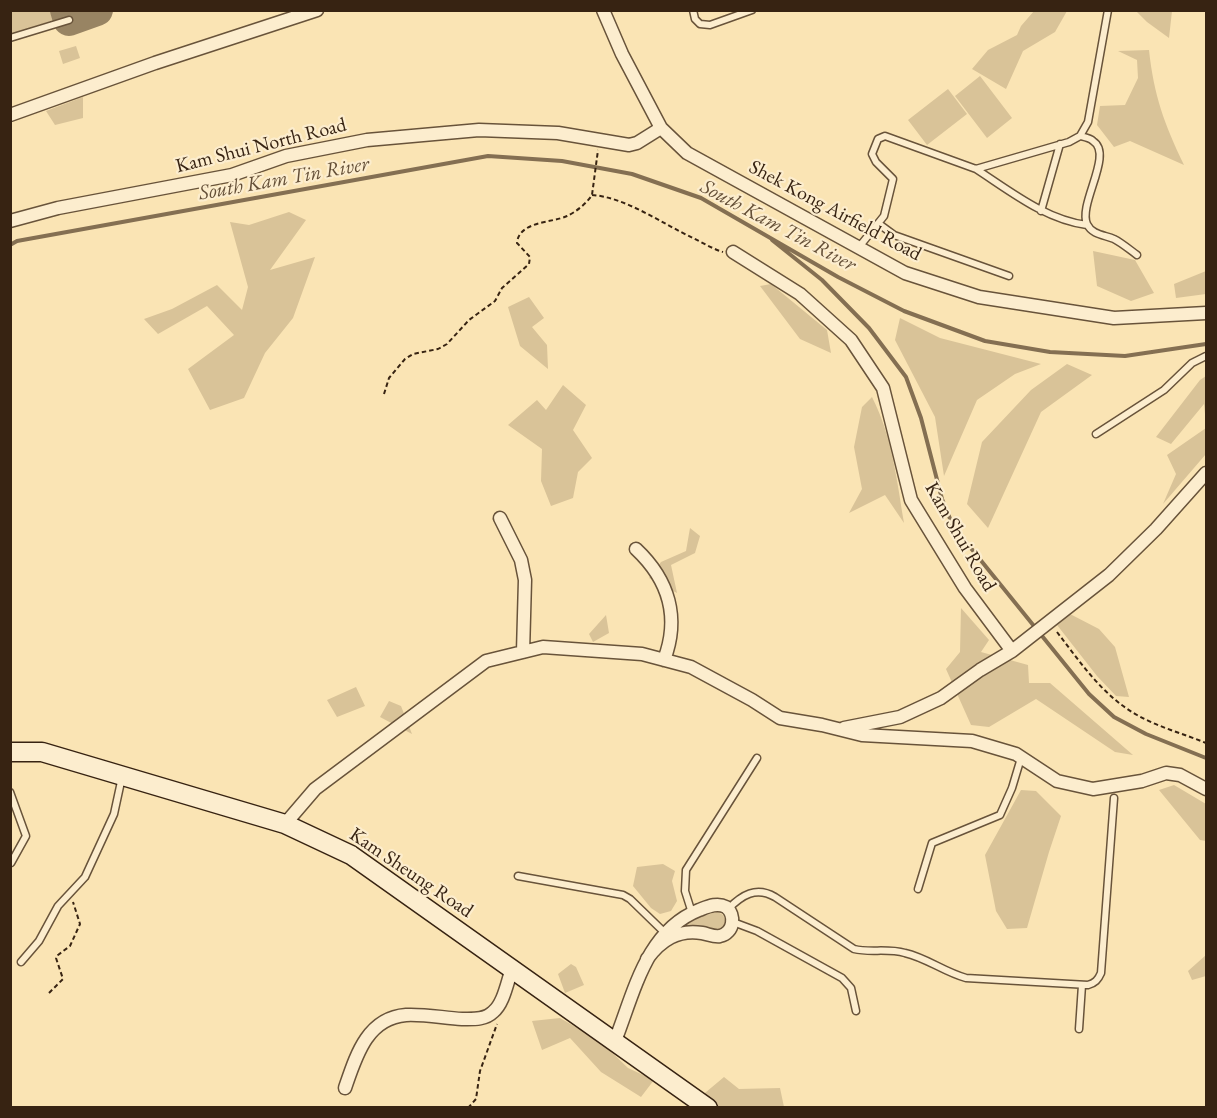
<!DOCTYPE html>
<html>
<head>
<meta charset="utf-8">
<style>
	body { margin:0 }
	#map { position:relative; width:1217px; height:1118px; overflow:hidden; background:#fae4b4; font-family:"EB Garamond",serif }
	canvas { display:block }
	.frame { position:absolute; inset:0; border:12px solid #372312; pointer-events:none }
</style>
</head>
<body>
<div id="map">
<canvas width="1217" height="1118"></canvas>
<div class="frame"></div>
</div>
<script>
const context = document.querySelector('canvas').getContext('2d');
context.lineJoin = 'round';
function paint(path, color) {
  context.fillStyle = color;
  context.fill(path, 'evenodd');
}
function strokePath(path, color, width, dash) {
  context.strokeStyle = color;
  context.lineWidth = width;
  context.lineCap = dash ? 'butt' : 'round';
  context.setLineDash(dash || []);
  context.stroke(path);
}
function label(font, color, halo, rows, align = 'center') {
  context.font = font + ' "EB Garamond",serif';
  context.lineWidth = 4.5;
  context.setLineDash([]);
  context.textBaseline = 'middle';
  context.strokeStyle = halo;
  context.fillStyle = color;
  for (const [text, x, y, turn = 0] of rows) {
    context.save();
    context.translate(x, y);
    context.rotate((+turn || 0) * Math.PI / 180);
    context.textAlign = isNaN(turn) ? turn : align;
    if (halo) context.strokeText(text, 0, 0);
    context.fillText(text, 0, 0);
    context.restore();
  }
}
paint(new Path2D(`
	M 10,11 L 54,11 L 57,19 L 11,34 Z
	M 1034,11 L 1067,11 L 1055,32 L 1023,51 L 1006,89 L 972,69 L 988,50 L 1017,35 L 1021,26 Z
	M 1136,11 L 1172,11 L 1169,38 L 1147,22 Z
	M 76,46 L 80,58 L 63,64 L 59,51 Z
	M 1149,50 C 1154,96 1164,123 1184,165 L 1130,141 L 1114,147 L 1097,125 L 1100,106 L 1125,105 L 1138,78 L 1137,60 L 1118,51 Z
	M 980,76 L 1012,118 L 987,138 L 955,96 Z
	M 948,89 L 967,114 L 927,145 L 908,120 Z
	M 83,97 L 83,118 L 55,125 L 46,111 Z
	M 289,212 L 306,220 L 270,270 L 315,257 L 293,318 L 265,353 L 244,398 L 210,410 L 188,369 L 234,335 L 207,306 L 158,334 L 144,319 L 172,309 L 217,285 L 242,310 L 248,287 L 230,222 L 249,225 Z
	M 1093,251 L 1135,260 L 1154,293 L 1131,301 L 1097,286 Z
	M 1206,271 L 1206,294 L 1176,298 L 1174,284 Z
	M 771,284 L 827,330 L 831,353 L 800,339 L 760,286 Z
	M 529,297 L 544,318 L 532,327 L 547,345 L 548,369 L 520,346 L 508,307 Z
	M 900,318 L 940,338 L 1041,364 L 1015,374 L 977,400 L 944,476 L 935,417 L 895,340 Z
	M 1067,364 L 1092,375 L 1041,412 L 988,528 L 967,504 L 982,442 L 1031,390 Z
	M 1206,376 L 1206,424 L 1204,404 L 1171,444 L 1156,437 L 1200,380 Z
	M 563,385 L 586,405 L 573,430 L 592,458 L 578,472 L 573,498 L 551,506 L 541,481 L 542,449 L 508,425 L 537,400 L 546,410 Z
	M 872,397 C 892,436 897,481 904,523 L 885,495 L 849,513 L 862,489 L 854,447 L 862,407 Z
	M 1206,428 L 1206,454 L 1163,504 L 1176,474 L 1167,455 Z
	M 690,528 L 700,536 L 695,553 L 671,565 L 677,593 L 649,578 L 661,562 L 686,551 Z
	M 961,608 L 989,640 L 981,652 L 1028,665 L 1029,683 L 1050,683 L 1133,755 L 1115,752 L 1036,699 L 989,727 L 971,725 L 946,669 L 960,652 Z
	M 1070,614 L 1099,629 L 1115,647 L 1129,697 L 1116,696 L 1097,676 L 1057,625 Z
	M 606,615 L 609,633 L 593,642 L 589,634 Z
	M 356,687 L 365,706 L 337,717 L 327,700 Z
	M 389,701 L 401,706 L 412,734 L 380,717 Z
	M 1174,785 L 1206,804 L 1206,841 L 1200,840 L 1159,790 Z
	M 1021,790 L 1036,791 L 1061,816 L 1049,852 L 1027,928 L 1007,929 L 996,911 L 985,855 Z
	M 663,864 L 675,871 L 672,881 L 677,901 L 671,911 L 660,914 L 651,908 L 633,886 L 637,867 Z
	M 716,912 C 725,913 728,921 722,928 C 711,931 696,925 682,927 L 698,918 Z
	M 1206,955 L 1206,976 L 1192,980 L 1188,971 Z
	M 571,964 L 576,967 L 584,985 L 565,993 L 558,974 Z
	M 560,1018 L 600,1041 L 628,1068 L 654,1080 L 641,1097 L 601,1072 L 570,1038 L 542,1050 L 532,1021 Z
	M 724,1077 L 739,1089 L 780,1088 L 784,1107 L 687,1108 Z`), '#d9c398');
strokePath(new Path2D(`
	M 772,240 L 822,280 L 869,328 L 906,377 L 921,418 L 942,499 L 953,526 L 1089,694 L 1114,717 L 1146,734 L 1206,758
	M 10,245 L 17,241 L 488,156 L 562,161 L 632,174 L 701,198 L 838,277 L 904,311 L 985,341 L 1050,352 L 1125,356 L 1206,344`), '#846f52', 4);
strokePath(new Path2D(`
	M 66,10 L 69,20 L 97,10`), '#988463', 32);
const lane = new Path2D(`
	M 693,10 L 695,19 L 700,24 L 710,25 L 752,10
	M 10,38 L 69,20
	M 1080,136 C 1084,137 1090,138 1093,141 C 1114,154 1078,204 1087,224 C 1092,235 1105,235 1114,239 C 1122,243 1130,250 1137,255
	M 976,169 C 1010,191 1046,220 1087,225
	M 1041,211 L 1060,144
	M 879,224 L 894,235 L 1009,276
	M 859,247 L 884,216 L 893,179 L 876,162 L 872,154 L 878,139 L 885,136 L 976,169 L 1069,142 L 1080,136 L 1088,122 L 1108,10
	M 1096,434 L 1164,390 L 1192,363 L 1206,356
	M 10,792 L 26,836 L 11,863
	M 518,876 L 623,895 L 630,899 L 665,933
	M 918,889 L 932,843 L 1000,815 L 1012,788 L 1021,758
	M 728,909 C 742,895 756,886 775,897 L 854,949 C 870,953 887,948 905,953 C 927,958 944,972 966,978 L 1088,985 C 1095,983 1098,980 1101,973 L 1114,798
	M 692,913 L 685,891 L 686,870 L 757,758
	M 733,922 L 757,931 L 842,978 L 851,988 L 856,1011
	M 21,962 L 39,941 L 58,906 L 85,877 L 114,814 L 122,777
	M 1079,1029 L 1082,985`);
const street = new Path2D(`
	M 603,10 L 622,54 L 661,128 L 687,153 L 905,273 L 979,297 L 1114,318 L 1206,313
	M 10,115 L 155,63 L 317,10
	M 10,221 L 58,208 L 232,175 L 286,156 L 367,140 L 479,130 L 558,133 L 629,145 L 637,143 L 661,128
	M 733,252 L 800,294 L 851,340 L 883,388 L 911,500 L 965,588 L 1012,651
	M 500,518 L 521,560 L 525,580 L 523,652
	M 636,549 C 669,580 680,618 664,660
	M 844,728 L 900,717 L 941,698 L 980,670 L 1012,651 L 1109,575 L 1156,529 L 1206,473
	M 285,824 L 315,789 L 486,661 L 543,647 L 642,654 L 691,667 L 752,700 L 780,718 L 822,725 L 862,735 L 972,741 L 1016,754 L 1057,781 L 1093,789 L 1142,781 L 1166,773 L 1180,775 L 1206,789
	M 615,1041 C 634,993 646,931 699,910 C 707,907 717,902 726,907 C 736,915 734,933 720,936 C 714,937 708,934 702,933 C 678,929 661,940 647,959
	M 345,1088 C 356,1056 367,1018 406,1015 C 424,1014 444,1018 462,1019 C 473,1019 485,1020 493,1012 C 504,1003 507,982 512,969`);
const secondary = new Path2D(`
	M 10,752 L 42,752 L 285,824 L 351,855 L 708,1108`);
strokePath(lane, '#68533a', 9);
strokePath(street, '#68533a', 15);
strokePath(secondary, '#372312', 21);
strokePath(new Path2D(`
	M 592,195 C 625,197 663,224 693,238 C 703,243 713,249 723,252
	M 384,394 L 389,378 L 405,359 L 413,354 L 438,349 L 447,344 L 469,320 L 495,301 L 502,288 L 529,264 L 530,257 L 517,243 C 519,221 552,223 567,216 C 576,212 587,203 592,195 L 598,150
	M 1057,632 C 1080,662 1103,696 1137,715 C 1158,727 1184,734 1206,743
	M 49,993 L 63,979 L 56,958 L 58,955 L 70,946 L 80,924 L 73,902
	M 468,1108 L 476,1099 L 480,1071 L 497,1024`), '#372312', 2, [4.5, 3]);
strokePath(lane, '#fcedce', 6);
strokePath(street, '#fcedce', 12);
strokePath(secondary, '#fcedce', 18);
label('20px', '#372312', '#fcedce', [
	["Kam Shui North Road",261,146,-14],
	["Shek Kong Airfield Road",835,211,28],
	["Kam Shui Road",960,537,60],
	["Kam Sheung Road",411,873,34]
]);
label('italic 21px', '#644f37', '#fcedce', [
	["South Kam Tin River",284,179,-10],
	["South Kam Tin River",778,226,28]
]);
</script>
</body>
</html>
